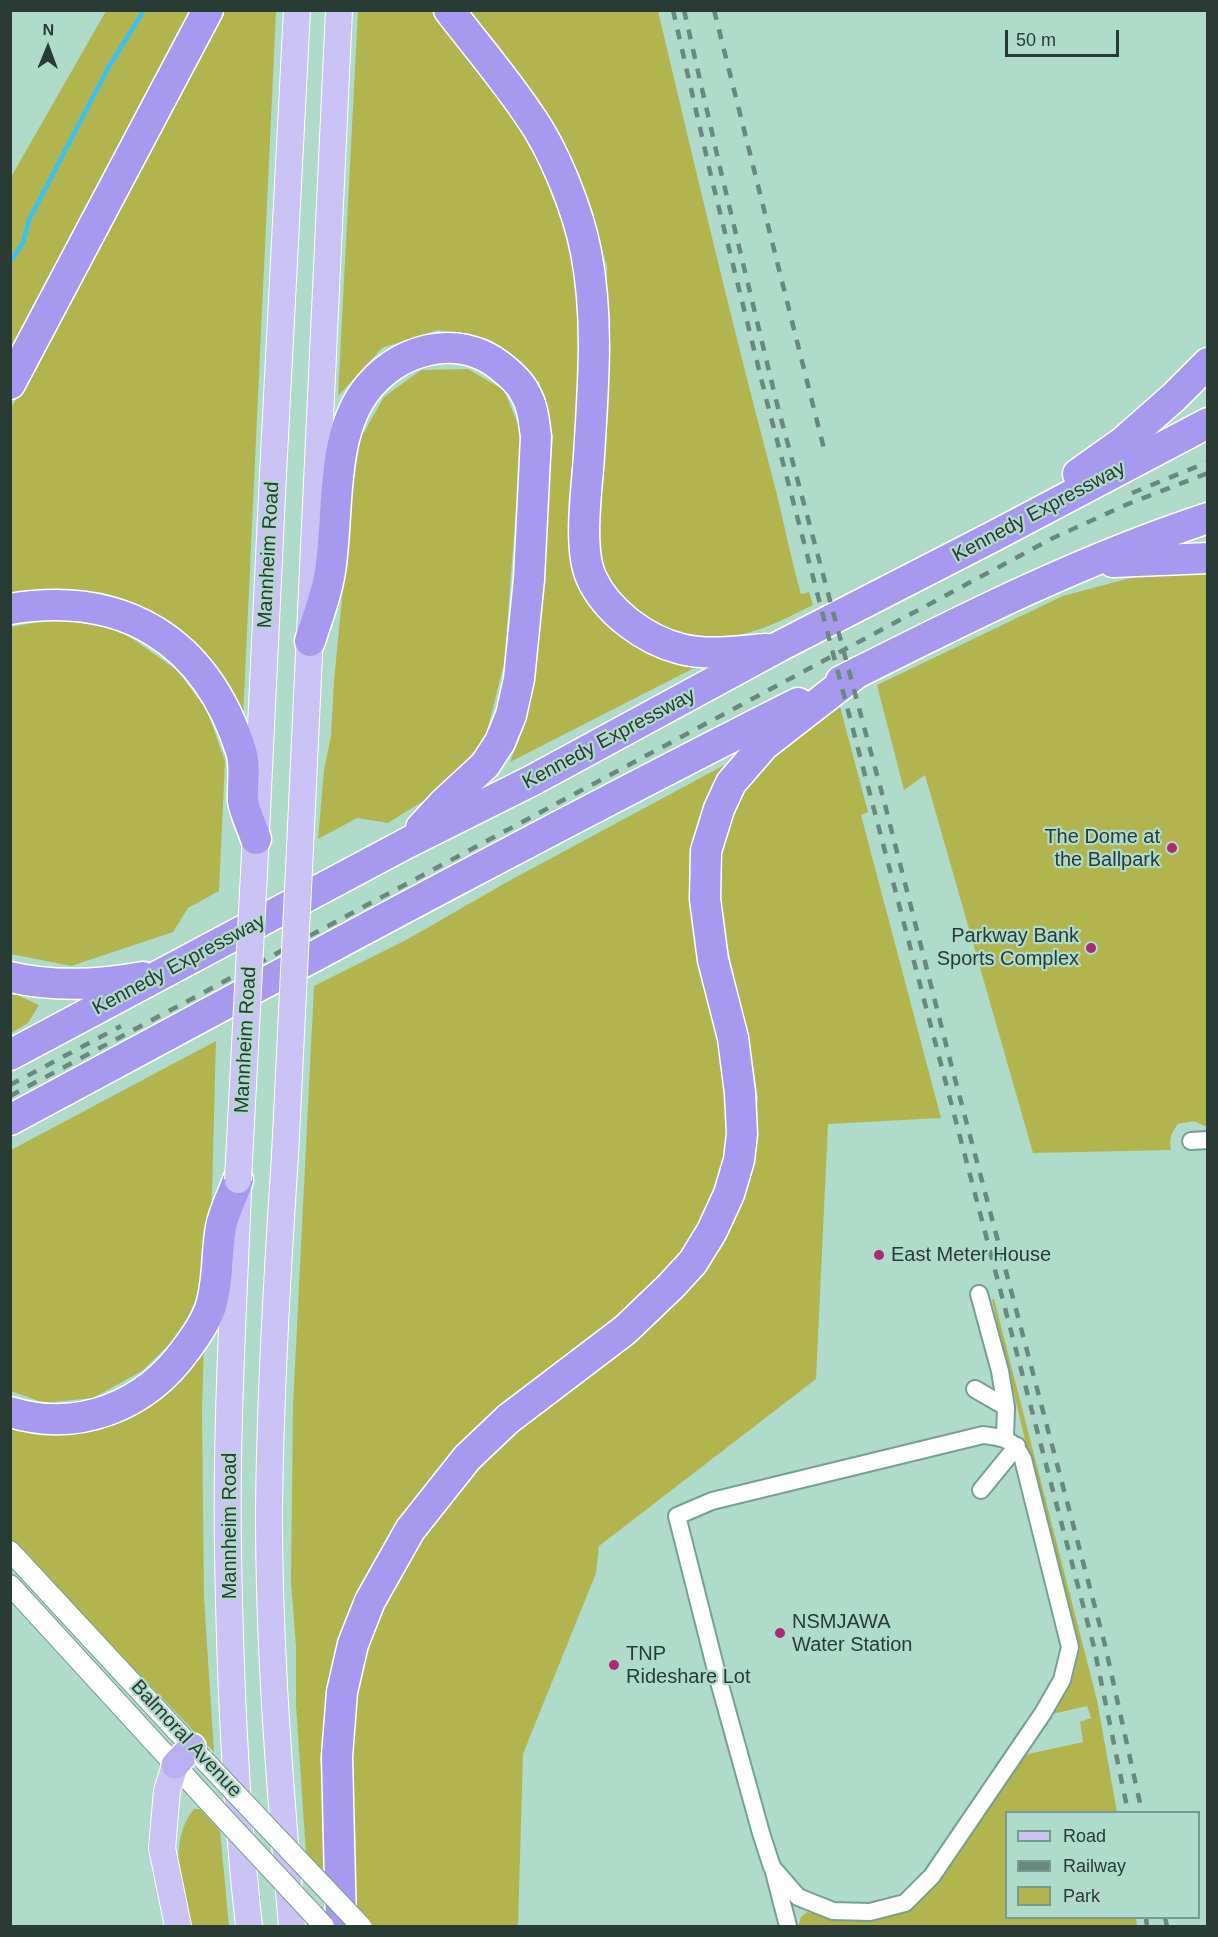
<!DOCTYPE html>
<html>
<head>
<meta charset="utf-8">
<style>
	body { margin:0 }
	#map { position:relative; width:1218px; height:1937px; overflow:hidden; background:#afdbcb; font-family:Arial,sans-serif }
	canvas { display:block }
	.frame { position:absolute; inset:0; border:12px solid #293b35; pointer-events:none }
	.legend { position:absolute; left:1005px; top:1811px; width:195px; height:108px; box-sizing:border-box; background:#afdbcb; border:2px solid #799b8f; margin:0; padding:8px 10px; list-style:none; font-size:18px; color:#293b35 }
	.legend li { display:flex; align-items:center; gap:12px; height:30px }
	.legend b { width:30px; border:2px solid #799b8f }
	.north { position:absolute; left:18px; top:18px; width:60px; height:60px; -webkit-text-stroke:4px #afdbcb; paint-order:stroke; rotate:1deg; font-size:16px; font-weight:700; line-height:24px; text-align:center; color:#293b35 }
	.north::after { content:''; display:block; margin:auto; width:21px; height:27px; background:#293b35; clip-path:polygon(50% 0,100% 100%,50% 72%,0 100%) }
	.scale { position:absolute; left:1005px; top:30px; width:114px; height:27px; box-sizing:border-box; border:3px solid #293b35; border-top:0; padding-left:8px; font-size:18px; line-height:21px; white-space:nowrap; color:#293b35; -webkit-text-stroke:4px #afdbcb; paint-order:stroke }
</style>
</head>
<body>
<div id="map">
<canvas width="1218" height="1937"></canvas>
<div class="frame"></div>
<ul class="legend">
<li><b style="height:8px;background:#cbc2f6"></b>Road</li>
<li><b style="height:8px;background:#6a897e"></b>Railway</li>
<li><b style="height:16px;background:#b2b54d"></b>Park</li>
</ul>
<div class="north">N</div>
<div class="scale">50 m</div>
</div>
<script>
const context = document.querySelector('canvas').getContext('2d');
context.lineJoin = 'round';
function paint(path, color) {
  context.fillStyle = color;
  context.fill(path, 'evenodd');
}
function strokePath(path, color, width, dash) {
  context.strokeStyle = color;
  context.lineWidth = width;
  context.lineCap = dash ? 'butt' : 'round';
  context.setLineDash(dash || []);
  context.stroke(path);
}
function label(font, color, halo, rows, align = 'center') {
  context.font = font + ' Arial,sans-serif';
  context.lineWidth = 4.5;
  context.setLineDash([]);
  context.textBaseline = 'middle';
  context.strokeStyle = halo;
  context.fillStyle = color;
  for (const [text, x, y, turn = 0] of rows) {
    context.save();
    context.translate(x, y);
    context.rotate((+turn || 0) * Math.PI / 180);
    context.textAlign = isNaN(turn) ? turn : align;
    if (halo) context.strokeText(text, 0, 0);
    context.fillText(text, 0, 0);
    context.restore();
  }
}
paint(new Path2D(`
	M 106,11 L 194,11 L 11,359 L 11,177 Z
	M 221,11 L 276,11 L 243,718 L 202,651 L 159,620 L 106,596 L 51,591 L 11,598 L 11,408 L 70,302 Z
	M 358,11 L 439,11 L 544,161 L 578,256 L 582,349 L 573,560 L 698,666 L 510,762 L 526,722 L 537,636 L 553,437 L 539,382 L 488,339 L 438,330 L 382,348 L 338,396 Z
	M 467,11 L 658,11 C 695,167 732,324 773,479 C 783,517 790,556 801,594 L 809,592 L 813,605 C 796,613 780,622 763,628 C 715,646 656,637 623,597 C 615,587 604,575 600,562 C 598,556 600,546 599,539 L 607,266 L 577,173 L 545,114 Z
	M 468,369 L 504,390 L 522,434 L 504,664 L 485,740 L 436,793 L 388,823 L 357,818 L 318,839 L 324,770 L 331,736 L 334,681 L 351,504 L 360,439 L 384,397 L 421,370 Z
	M 1207,573 L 1207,1127 L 1194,1121 L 1178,1124 C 1171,1133 1169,1138 1171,1150 L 1033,1153 L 925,775 L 904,790 L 877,685 L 1063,596 L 1134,577 Z
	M 54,619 L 113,625 L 177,670 L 207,710 L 225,761 L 219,891 L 188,908 L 173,932 L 71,966 L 11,954 L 11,627 Z
	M 839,703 L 868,812 L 861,815 L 941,1118 L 828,1124 L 816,1379 L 599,1546 L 596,1573 L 523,1754 L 518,1926 L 374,1926 L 350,1901 L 352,1766 L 357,1687 L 381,1610 L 440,1511 L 521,1425 L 660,1318 L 722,1248 L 750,1183 L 758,1098 L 752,1058 L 725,935 L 717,887 L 717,851 L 744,775 Z
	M 730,762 L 707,807 L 723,1050 L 731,1112 L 721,1183 L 690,1247 L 650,1289 L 519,1394 L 438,1469 L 374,1559 L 340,1641 L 330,1757 L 320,1758 L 330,1879 L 306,1853 L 296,1706 L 296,1647 L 291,1582 L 293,1406 L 314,986 L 408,939 L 507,882 Z
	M 10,992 L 39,1005 L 28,1023 L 11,1033 Z
	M 216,1041 L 212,1194 L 205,1278 L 181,1333 L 142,1371 L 93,1398 L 44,1403 L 11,1391 L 11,1150 Z
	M 994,1299 L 1097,1700 L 1117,1812 L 1006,1812 L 1006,1918 L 1136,1918 L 1137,1926 L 798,1926 L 801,1917 L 807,1912 L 833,1918 L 857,1920 L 883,1918 L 910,1908 L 933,1888 L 1019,1761 L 1028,1754 L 1083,1742 L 1080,1722 L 1091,1718 L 1087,1706 L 1052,1714 C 1064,1691 1075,1674 1074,1648 L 992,1300 Z
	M 204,1342 L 202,1411 L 204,1598 L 214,1752 L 11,1541 L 11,1423 L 92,1424 Z
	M 194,1809 L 200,1809 L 220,1831 L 229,1926 L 190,1926 C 180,1891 168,1840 194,1809 Z`), '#b2b54d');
strokePath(new Path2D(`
	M 10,262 L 23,243 L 29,220 L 107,70 L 144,10`), '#35c2fc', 4.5);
const minor = new Path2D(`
	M 1191,1141 L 1208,1140
	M 979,1294 L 1000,1371 L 1006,1407 L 1005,1438
	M 975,1389 L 1006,1407
	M 983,1435 C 1005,1438 1012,1438 1023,1459 L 1070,1647 L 1062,1680 L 1043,1713 L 932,1876 L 905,1903 L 870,1912 L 833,1911 L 798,1897 L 772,1867 L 761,1833 L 718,1678 L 677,1516 L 712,1501 Z
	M 981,1490 L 1017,1446
	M 774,1872 L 788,1926`);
const tertiary = new Path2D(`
	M 10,1551 L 200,1756
	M 10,1585 L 206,1799`);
const primary = new Path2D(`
	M 300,848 L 339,10
	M 254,873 L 273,474 L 297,10
	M 285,1156 C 277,1275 270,1395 269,1514 C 269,1652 280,1789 292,1926
	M 238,1192 C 233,1311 226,1431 228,1551 C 230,1676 235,1802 249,1926
	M 175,1765 L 167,1791 L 162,1848 L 178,1926`);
const trunk = new Path2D(`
	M 175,1765 L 192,1747`);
const motorway = new Path2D(`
	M 449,10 C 476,45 505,79 529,115 C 554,150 578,210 586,252 C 599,319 593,388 589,456 C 587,488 578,548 591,577 C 606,611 645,640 681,649 C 708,656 738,651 766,649
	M 10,384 L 208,10
	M 1078,474 L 1123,442 L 1174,397 L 1208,363
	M 1113,562 L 1208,558
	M 10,609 C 124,590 206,641 241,751 C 246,766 242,785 243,801 C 245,813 252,827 256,839
	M 310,641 C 317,618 327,594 330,571 C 339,515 330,441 364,393 C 395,349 457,332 500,366 C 509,373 520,382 525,393 C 533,406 534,422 536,437 L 529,579 L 519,679 L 511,715 L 500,742 L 485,765 L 445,802 L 421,828
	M 841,681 C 960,621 1080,560 1208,518
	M 10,977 C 53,987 100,985 143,977
	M 10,1055 L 407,843 L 533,780 L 778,647 L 994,536 L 1208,423
	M 10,1120 C 272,979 533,837 798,703
	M 10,1412 C 79,1433 146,1406 187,1348 C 196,1336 205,1323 210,1309 C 219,1282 216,1254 221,1227 C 224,1211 233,1195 238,1180
	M 341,1926 L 337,1756 L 342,1692 L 353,1644 L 370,1601 L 410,1530 L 467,1458 L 508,1419 L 625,1330 L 671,1286 L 693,1262 L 712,1231 L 729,1194 L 739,1160 L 742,1134 L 740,1093 L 733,1038 L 713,960 L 705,899 L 706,851 L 719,809 L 731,783 L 764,745 L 858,672`);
strokePath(minor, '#76a091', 20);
strokePath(tertiary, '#76a091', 22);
strokePath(primary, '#fff', 28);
strokePath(trunk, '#fff', 30);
strokePath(motorway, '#fff', 33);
strokePath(minor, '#fff', 16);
strokePath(tertiary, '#fff', 20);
strokePath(primary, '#cbc2f6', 26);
strokePath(trunk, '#baaef3', 27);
strokePath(motorway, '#a899f0', 30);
strokePath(new Path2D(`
	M 673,10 L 711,176 L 767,402 L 1094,1647 L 1128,1812
	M 684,10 L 721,172 L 776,400 L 884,801 L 951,1064 L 1105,1645 L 1142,1812
	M 714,10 L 824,449
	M 1132,493 L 1208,462
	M 10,1085 L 121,1026
	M 10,1096 L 1053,538 L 1128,504 L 1208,473
	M 1146,1918 L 1147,1926
	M 1165,1918 L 1167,1926`), '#6a897e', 4.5, [10, 10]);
const tertiaryBridge = new Path2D(`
	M 204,1760 L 361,1926
	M 206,1799 L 324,1926`);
const primaryBridge = new Path2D(`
	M 285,1156 L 300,848
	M 238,1180 L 254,873`);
strokePath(tertiaryBridge, '#76a091', 22, []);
strokePath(primaryBridge, '#fff', 28, []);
strokePath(tertiaryBridge, '#fff', 20);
strokePath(primaryBridge, '#cbc2f6', 26);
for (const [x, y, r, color] of [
	[1172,848,6,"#ac2973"],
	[1091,948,6,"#ac2973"],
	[879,1255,6,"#ac2973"],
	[780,1633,6,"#ac2973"],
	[614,1665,6,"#ac2973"]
]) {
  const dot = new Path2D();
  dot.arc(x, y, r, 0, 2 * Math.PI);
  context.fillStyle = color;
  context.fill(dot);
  strokePath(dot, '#afdbcb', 2);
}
label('20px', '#293b35', '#afdbcb', [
	["Kennedy Expressway",1039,512,-28],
	["Mannheim Road",269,555,-87],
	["Kennedy Expressway",609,739,-28],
	["Kennedy Expressway",179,965,-28],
	["Mannheim Road",246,1040,-87],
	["Mannheim Road",230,1526,-90],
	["Balmoral Avenue",186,1739,47]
]);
label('20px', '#293b35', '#afdbcb', [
	["The Dome at",1160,837,"right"],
	["the Ballpark",1160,860,"right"],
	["Parkway Bank",1079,936,"right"],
	["Sports Complex",1079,959,"right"],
	["East Meter House",891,1255],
	["NSMJAWA",792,1622],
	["Water Station",792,1645],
	["TNP",626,1654],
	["Rideshare Lot",626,1677]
], 'left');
</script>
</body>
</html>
